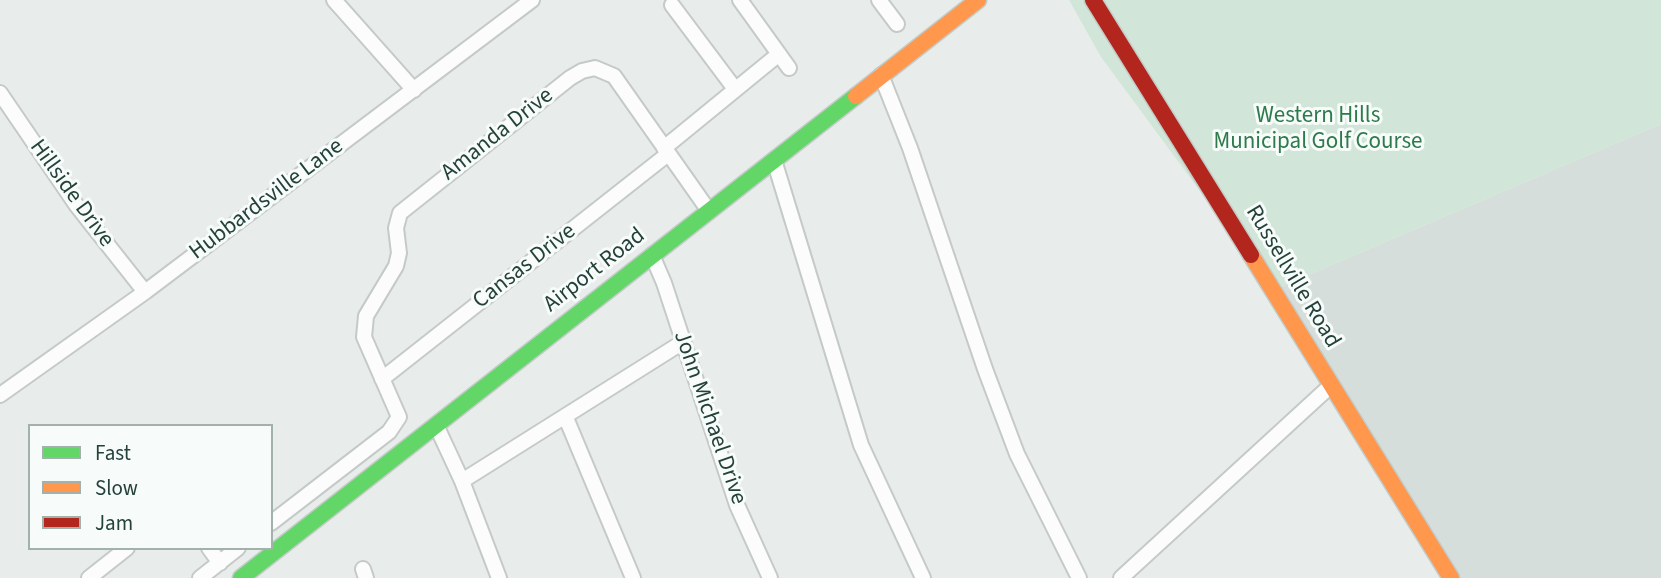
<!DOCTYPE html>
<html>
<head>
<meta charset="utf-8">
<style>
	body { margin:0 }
	#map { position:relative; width:1661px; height:578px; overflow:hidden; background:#e8edeb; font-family:"Source Sans 3",sans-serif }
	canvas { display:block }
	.legend { position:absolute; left:28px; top:424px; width:245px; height:126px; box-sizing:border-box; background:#f7fbf9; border:2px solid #a3b1ad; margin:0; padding:9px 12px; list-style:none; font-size:21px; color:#24423a }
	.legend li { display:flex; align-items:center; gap:14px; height:35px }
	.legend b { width:35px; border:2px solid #a3b1ad }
</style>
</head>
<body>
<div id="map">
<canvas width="1661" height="578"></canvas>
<ul class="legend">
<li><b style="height:9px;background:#63d668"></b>Fast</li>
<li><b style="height:9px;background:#ff974d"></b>Slow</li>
<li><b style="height:9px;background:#b3261e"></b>Jam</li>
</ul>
</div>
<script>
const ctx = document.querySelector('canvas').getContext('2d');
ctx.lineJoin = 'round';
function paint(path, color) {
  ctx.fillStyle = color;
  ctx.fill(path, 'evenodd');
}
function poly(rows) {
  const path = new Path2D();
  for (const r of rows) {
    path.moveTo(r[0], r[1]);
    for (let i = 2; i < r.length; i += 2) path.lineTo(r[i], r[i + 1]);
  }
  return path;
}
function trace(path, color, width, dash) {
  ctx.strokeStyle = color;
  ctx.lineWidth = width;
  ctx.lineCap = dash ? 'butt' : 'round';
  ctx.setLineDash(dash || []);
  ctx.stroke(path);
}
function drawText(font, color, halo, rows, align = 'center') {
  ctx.font = font + ' "Source Sans 3",sans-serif';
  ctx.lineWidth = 6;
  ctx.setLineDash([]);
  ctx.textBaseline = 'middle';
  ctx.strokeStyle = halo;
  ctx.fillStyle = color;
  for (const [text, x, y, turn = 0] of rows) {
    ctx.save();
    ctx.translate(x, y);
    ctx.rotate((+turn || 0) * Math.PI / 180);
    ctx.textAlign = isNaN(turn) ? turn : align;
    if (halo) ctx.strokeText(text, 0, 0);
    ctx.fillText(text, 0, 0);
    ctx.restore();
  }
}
paint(poly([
	[1661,124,1661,578,1456,578,1273,290]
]), '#d6dedb');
paint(poly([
	[1069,0,1661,0,1661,124,1273,290,1101,57]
]), '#d1e6d8');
const street = poly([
	[334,0,414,90],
	[740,0,789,68],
	[879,0,897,24],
	[672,5,735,89],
	[881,75,910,148,985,369,1017,454,1079,578],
	[0,93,77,206,145,292],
	[664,148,779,54],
	[774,160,861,445,923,578],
	[652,255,664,283,737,505,770,578],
	[382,379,668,154],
	[0,395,145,292,532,0],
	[566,418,633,578],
	[436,425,462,481,499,578],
	[462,481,683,342],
	[271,523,389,432,399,417,364,337,366,316,396,266,399,253,396,228,400,213,570,78,582,71,595,68,614,76,709,211],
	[209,548,220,563],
	[363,569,366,578],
	[89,578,127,548],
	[200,578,238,548],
	[1121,578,1326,390]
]);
const fast = poly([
	[241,578,856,96]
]);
const slow = poly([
	[856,96,978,0],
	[1251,255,1451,578]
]);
const jam = poly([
	[1093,0,1251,255]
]);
trace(street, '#c5cac8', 18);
trace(fast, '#c3cbc8', 19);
trace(slow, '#c3cbc8', 19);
trace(jam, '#c3cbc8', 19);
trace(street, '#fcfcfc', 14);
trace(fast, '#63d668', 16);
trace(slow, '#ff974d', 16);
trace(jam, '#b3261e', 16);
drawText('23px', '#2d7a4b', '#f7fbf9', [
	["Western Hills",1318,117],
	["Municipal Golf Course",1318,143]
]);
drawText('23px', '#24423a', '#f7fbf9', [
	["Amanda Drive",498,135,-38],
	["Hillside Drive",71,194,54],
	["Hubbardsville Lane",267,200,-37],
	["Cansas Drive",525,267,-38],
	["Airport Road",595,271,-38],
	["Russellville Road",1292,277,59],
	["John Michael Drive",709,418,71]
]);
</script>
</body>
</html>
